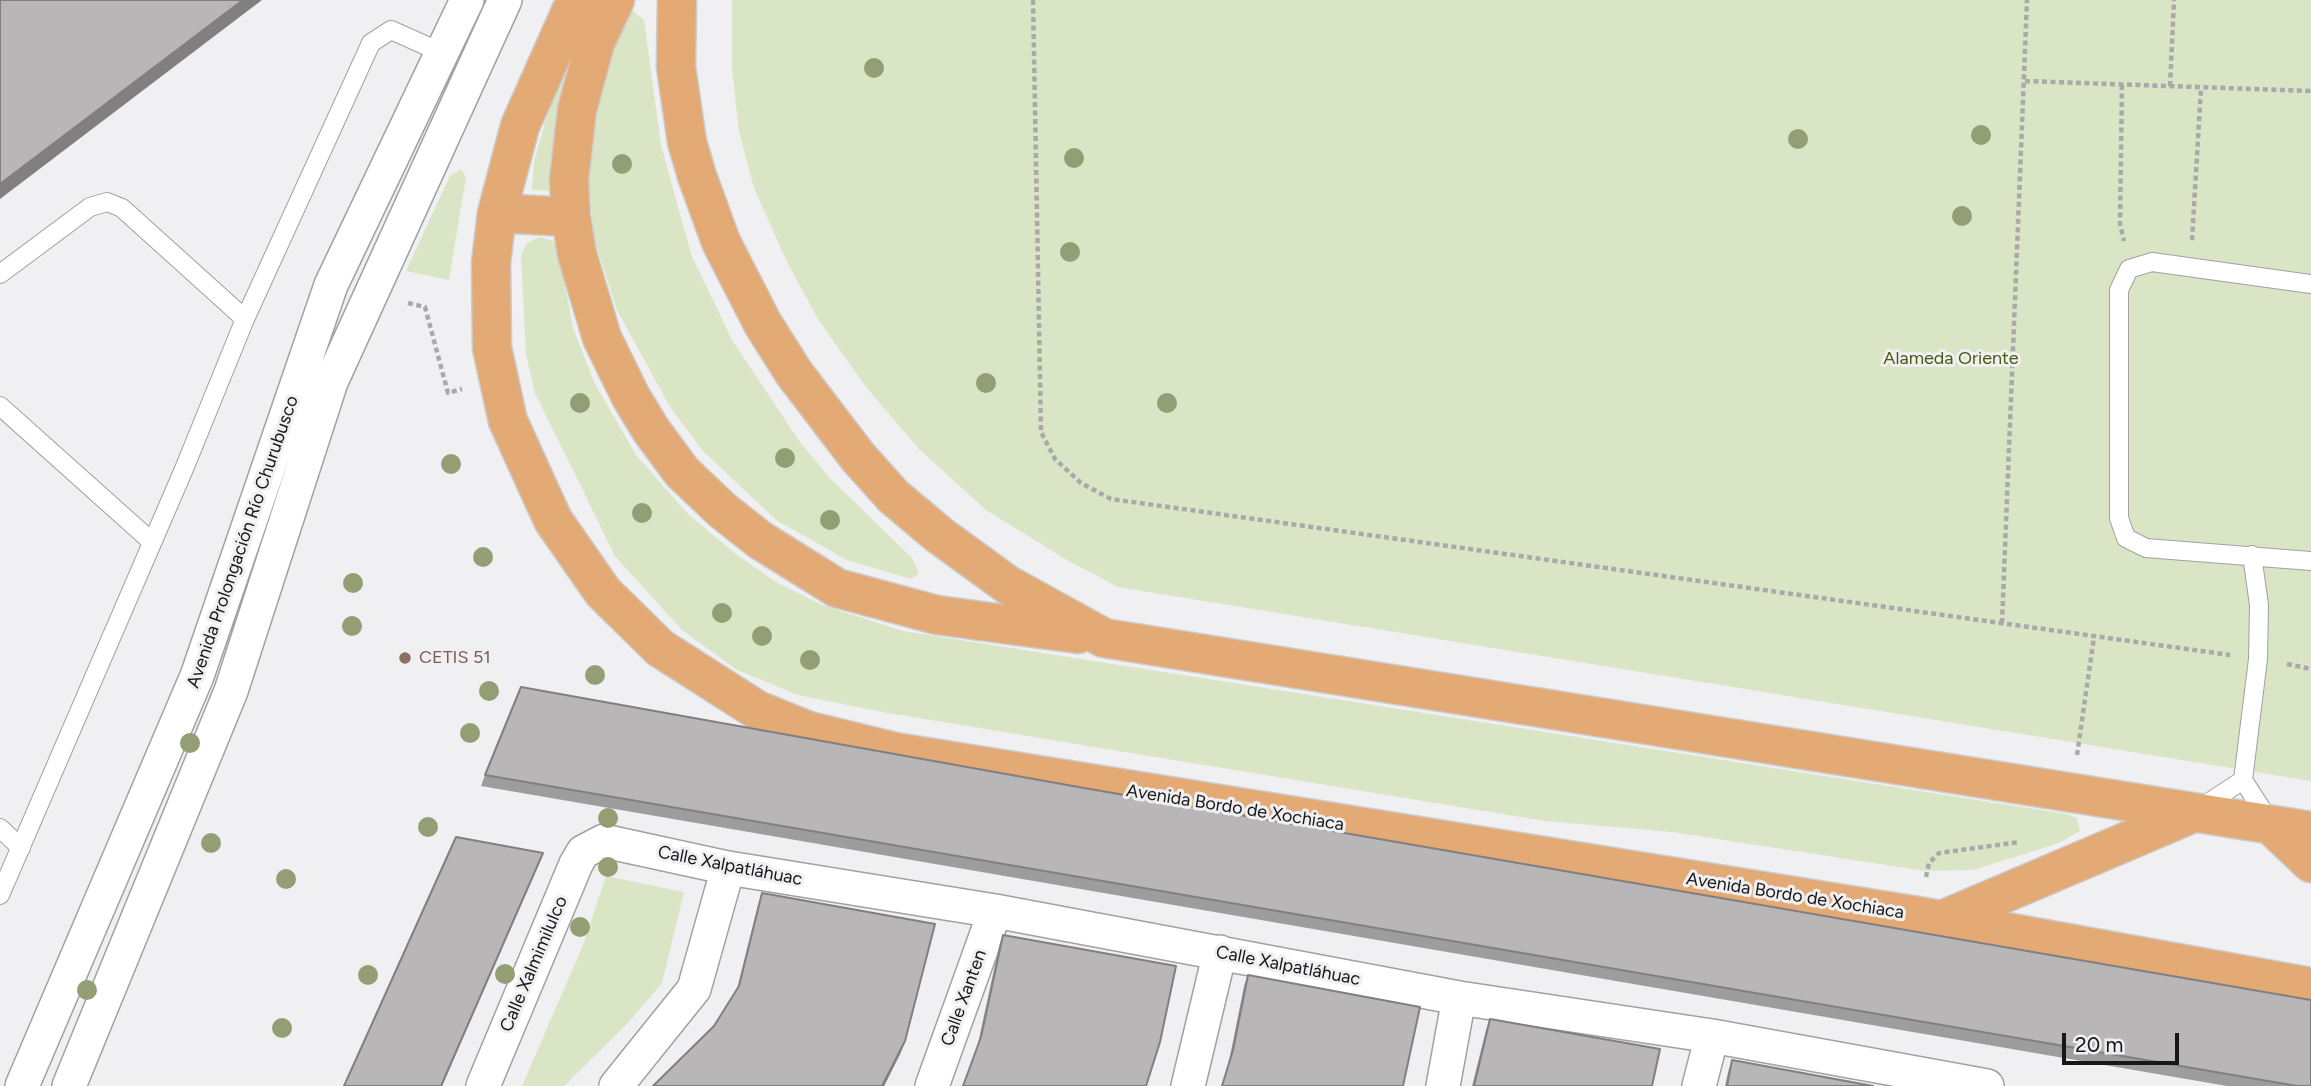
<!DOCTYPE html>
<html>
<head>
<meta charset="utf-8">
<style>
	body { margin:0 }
	#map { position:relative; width:2311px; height:1086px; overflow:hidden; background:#f0f0f2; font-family:Figtree,sans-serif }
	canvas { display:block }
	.scale { position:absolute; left:2062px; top:1033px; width:117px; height:32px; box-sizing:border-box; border:4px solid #171718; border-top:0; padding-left:9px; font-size:21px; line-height:24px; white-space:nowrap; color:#171718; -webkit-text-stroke:5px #f0f0f2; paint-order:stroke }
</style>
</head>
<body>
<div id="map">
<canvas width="2311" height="1086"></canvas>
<div class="scale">20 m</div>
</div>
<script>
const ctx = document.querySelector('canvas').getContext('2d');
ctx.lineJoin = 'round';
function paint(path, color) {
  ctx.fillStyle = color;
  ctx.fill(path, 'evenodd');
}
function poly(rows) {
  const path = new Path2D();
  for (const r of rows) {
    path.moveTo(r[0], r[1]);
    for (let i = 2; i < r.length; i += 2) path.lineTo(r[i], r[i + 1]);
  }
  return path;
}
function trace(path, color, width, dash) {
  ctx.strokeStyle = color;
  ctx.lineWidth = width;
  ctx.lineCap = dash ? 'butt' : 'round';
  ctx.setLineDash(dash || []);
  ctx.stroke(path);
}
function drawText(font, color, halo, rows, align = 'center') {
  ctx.font = font + ' Figtree,sans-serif';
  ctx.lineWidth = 6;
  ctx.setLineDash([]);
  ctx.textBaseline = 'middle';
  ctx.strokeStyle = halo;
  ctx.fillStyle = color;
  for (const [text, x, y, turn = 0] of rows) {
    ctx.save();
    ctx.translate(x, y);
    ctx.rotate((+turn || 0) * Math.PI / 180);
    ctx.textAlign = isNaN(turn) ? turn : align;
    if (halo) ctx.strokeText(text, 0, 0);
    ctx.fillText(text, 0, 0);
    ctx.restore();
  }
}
paint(poly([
	[732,0,2311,0,2311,781,1118,587,1067,560,986,510,919,449,866,387,818,319,787,262,754,188,739,131,732,69],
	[633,11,644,20,661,145,691,254,732,340,799,441,829,477,912,558,919,574,911,579,847,560,776,520,702,450,670,407,617,310,594,238,588,172,596,103,624,15],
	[581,47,555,191,532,190,534,162,552,97],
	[461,169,466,177,449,280,406,271,450,176],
	[539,237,553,241,559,252,573,328,595,384,636,455,688,514,737,555,776,582,822,605,903,631,2066,814,2077,818,2080,831,2059,843,1973,870,1925,871,1672,832,1545,821,882,712,798,695,737,670,682,630,615,556,535,393,526,355,521,256,526,244],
	[606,876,684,892,662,983,627,1024,564,1086,522,1086,583,945]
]), '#d9e5c4');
const service = poly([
	[0,274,90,207,107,202,122,208,245,319],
	[2311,284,2152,262,2129,269,2119,290,2119,518,2126,538,2146,548,2311,561],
	[0,406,152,542],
	[2252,555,2259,605,2258,659,2243,780,2270,822],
	[2199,809,2243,780],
	[0,828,21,848],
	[0,895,184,469,245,319,371,43,391,30,447,55]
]);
const minor = poly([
	[22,1086,197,676,331,285,467,0],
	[69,1086,231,691,331,382,505,0],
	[483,1086,576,864,583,852,604,841,728,868,995,911,1459,998,1712,1036,1987,1086],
	[616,1086,694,989,728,868],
	[932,1086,995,911],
	[1188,1086,1220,952],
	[1443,1086,1459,998],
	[1699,1086,1712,1036]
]);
const primary = poly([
	[576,0,520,126,497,213,491,263,492,348,508,421,553,520,603,592,660,648,757,710,809,731,895,752,1918,916,2311,987],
	[615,0,595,43,577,110,569,180,571,217,577,254,602,338,631,397,651,430,682,472,722,510,760,540,837,588,937,615,1078,634],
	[677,0,676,67,687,142,697,176,721,242,763,324,794,373,858,457,893,496,938,534,1008,585,1104,638,2311,831],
	[497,213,571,217],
	[2271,825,2311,863],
	[1942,920,2191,814]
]);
trace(service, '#a1a1a2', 20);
trace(minor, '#a1a1a2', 36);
trace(primary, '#ccc', 41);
trace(poly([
	[1033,0,1041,432,1055,459,1081,483,1111,499,2230,655],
	[2025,81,2311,91],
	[2122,85,2120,224,2124,241],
	[2170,86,2174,0],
	[2192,240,2201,88],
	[408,303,425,307,448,393,462,389],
	[2002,623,2027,0],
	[2287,664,2311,669],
	[2077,755,2094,637],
	[1926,877,1929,863,1939,853,2020,842]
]), '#a9a9ab', 4.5, [5, 3.5]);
trace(service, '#fff', 18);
trace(minor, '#fff', 33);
trace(primary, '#e4aa76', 38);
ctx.fillStyle = '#939e75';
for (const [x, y] of [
	[874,68],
	[1981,135],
	[1798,139],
	[1074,158],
	[622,164],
	[1962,216],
	[1070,252],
	[986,383],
	[580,403],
	[1167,403],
	[785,458],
	[451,464],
	[642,513],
	[830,520],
	[483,557],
	[353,583],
	[722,613],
	[352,626],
	[762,636],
	[810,660],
	[595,675],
	[489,691],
	[470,733],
	[190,743],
	[608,818],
	[428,827],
	[211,843],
	[608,867],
	[286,879],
	[580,927],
	[505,974],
	[368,975],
	[87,990],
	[282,1028]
]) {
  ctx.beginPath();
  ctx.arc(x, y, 10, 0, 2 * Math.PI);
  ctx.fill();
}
paint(poly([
	[485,775,2311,1086,2227,1086,481,786],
	[762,893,901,1052,884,1086,653,1086,714,1026,737,989,758,905],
	[1003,935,1176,966,977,1048,999,946],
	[1248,975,1403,1086,1229,1061,1244,986],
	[1490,1019,1652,1086,1472,1086,1486,1030],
	[1732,1060,1873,1086,1725,1086,1728,1072]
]), '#9e9d9d');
paint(poly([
	[243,0,262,0,0,199,0,184],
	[543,853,442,1086,441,1086],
	[905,1041,901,1052,884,1086,882,1086]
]), '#817f7f');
const building = poly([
	[0,0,243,0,0,184,0,0],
	[521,687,1084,788,2311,1000,2311,1086,2297,1086,485,775,521,687],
	[456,837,543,853,441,1086,344,1086,456,837],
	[762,893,935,924,905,1041,882,1086,653,1086,714,1026,739,986,762,893],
	[1003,935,1176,966,1160,1042,1146,1086,963,1086,981,1037,1003,935],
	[1248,975,1420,1007,1403,1086,1222,1086,1233,1050,1248,975],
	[1490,1019,1660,1049,1652,1086,1474,1086,1490,1019],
	[1732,1060,1873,1086,1727,1086,1732,1060]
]);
paint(building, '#b8b6b6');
trace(building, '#817f7f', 2);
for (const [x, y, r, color] of [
	[405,658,7,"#8d6e63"]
]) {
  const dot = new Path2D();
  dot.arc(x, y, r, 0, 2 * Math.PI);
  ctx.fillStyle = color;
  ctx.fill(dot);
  trace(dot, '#f0f0f2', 2.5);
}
drawText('18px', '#475b0f', '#f0f0f2', [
	["Alameda Oriente",1951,359]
]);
drawText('18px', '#171718', '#f0f0f2', [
	["Avenida Prolongación Río Churubusco",243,542,-71],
	["Avenida Bordo de Xochiaca",1235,808,9],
	["Calle Xalpatláhuac",730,866,11],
	["Avenida Bordo de Xochiaca",1795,896,9],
	["Calle Xalmimilulco",534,964,-67],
	["Calle Xalpatláhuac",1288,966,11],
	["Calle Xanten",964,998,-70]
]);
drawText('18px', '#785e54', '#f0f0f2', [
	["CETIS 51",419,658]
], 'left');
</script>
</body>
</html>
